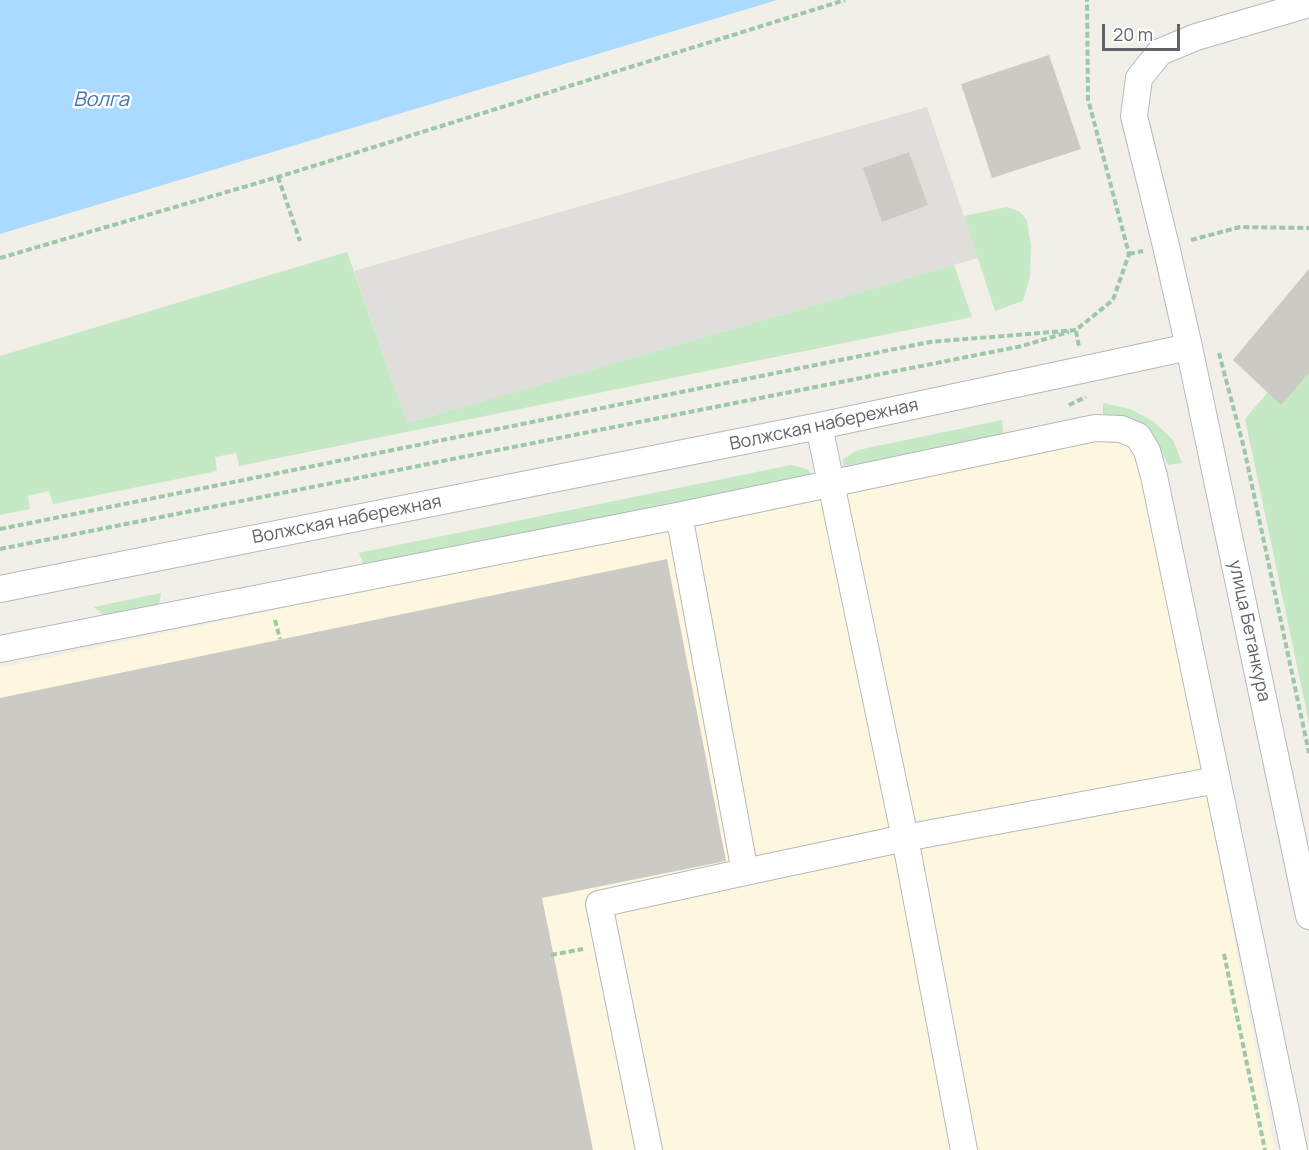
<!DOCTYPE html>
<html>
<head>
<meta charset="utf-8">
<style>
	body { margin:0 }
	#map { position:relative; width:1309px; height:1150px; overflow:hidden; background:#f1efe8; font-family:Manrope,sans-serif }
	canvas { display:block }
	.scale { position:absolute; left:1102px; top:24px; width:78px; height:27px; box-sizing:border-box; border:3px solid #5f6368; border-top:0; padding-left:8px; font-size:18px; line-height:21px; white-space:nowrap; color:#5f6368; -webkit-text-stroke:4px #fff; paint-order:stroke }
</style>
</head>
<body>
<div id="map">
<canvas width="1309" height="1150"></canvas>
<div class="scale">20 m</div>
</div>
<script>
const ctx = document.querySelector('canvas').getContext('2d');
ctx.lineJoin = 'round';
function paint(path, color) {
  ctx.fillStyle = color;
  ctx.fill(path, 'evenodd');
}
function poly(rows) {
  const path = new Path2D();
  for (const r of rows) {
    path.moveTo(r[0], r[1]);
    for (let i = 2; i < r.length; i += 2) path.lineTo(r[i], r[i + 1]);
  }
  return path;
}
function trace(path, color, width, dash) {
  ctx.strokeStyle = color;
  ctx.lineWidth = width;
  ctx.lineCap = dash ? 'butt' : 'round';
  ctx.setLineDash(dash || []);
  ctx.stroke(path);
}
function drawText(font, color, halo, rows, align = 'center') {
  ctx.font = font + ' Manrope,sans-serif';
  ctx.lineWidth = 5;
  ctx.setLineDash([]);
  ctx.textBaseline = 'middle';
  ctx.strokeStyle = halo;
  ctx.fillStyle = color;
  for (const [text, x, y, turn = 0] of rows) {
    ctx.save();
    ctx.translate(x, y);
    ctx.rotate((+turn || 0) * Math.PI / 180);
    ctx.textAlign = isNaN(turn) ? turn : align;
    if (halo) ctx.strokeText(text, 0, 0);
    ctx.fillText(text, 0, 0);
    ctx.restore();
  }
}
paint(poly([
	[1114,438,1134,445,1144,471,1275,1150,0,1150,0,668,743,511]
]), '#fef7e0');
paint(poly([
	[927,107,978,258,407,423,354,271]
]), '#e0deda');
paint(poly([
	[1007,207,1020,212,1027,221,1031,246,1030,277,1023,301,995,311,964,216],
	[347,252,407,423,954,265,972,317,239,466,236,453,215,457,217,471,53,504,49,491,28,496,30,509,0,515,0,356],
	[1309,269,1309,723,1245,419,1268,392,1233,360],
	[1103,403,1130,409,1153,421,1173,440,1182,463,1168,465,1159,447,1103,419],
	[1002,420,1004,440,843,473,843,459,858,450],
	[791,465,807,469,814,478,662,514,652,508,364,565,359,553],
	[161,593,158,611,109,621,94,607]
]), '#c5e8c5');
paint(poly([
	[0,0,777,0,0,234]
]), '#aadaff');
paint(poly([
	[1049,55,1081,149,992,178,961,84],
	[909,152,928,205,882,222,863,168],
	[1309,269,1309,373,1281,405,1233,360],
	[667,559,726,861,542,898,593,1150,0,1150,0,698]
]), '#cccac5');
const minor = poly([
	[1309,4,1196,37,1160,52,1139,78,1134,116,1166,246,1189,347,1309,916],
	[819,426,905,838,964,1150],
	[0,589,819,426,1189,347],
	[0,649,677,516,1095,428,1121,429,1138,436,1147,451,1154,476,1294,1150],
	[745,872,905,838,1217,780],
	[649,1150,599,904,745,872,682,531,677,516]
]);
trace(minor, '#b5b8bc', 28);
trace(poly([
	[278,177,300,241],
	[1191,240,1240,227,1309,228],
	[1129,254,1143,251],
	[0,258,278,177,845,0],
	[1076,331,1079,347],
	[1219,353,1244,448,1309,753],
	[1069,405,1086,397],
	[0,529,930,342,1076,330,1113,300,1129,254,1088,99,1087,0],
	[0,549,1022,346,1069,332],
	[275,620,280,639],
	[1224,954,1265,1150],
	[551,955,583,949]
]), '#9cc7a9', 4, [6, 3]);
trace(minor, '#fff', 26);
drawText('18px', '#5f6368', '#fff', [
	["Волжская набережная",824,425,-12],
	["Волжская набережная",347,520,-11],
	["улица Бетанкура",1249,631,78]
]);
drawText('italic 20px', '#4174aa', '#fff', [
	["Волга",101,100]
]);
</script>
</body>
</html>
